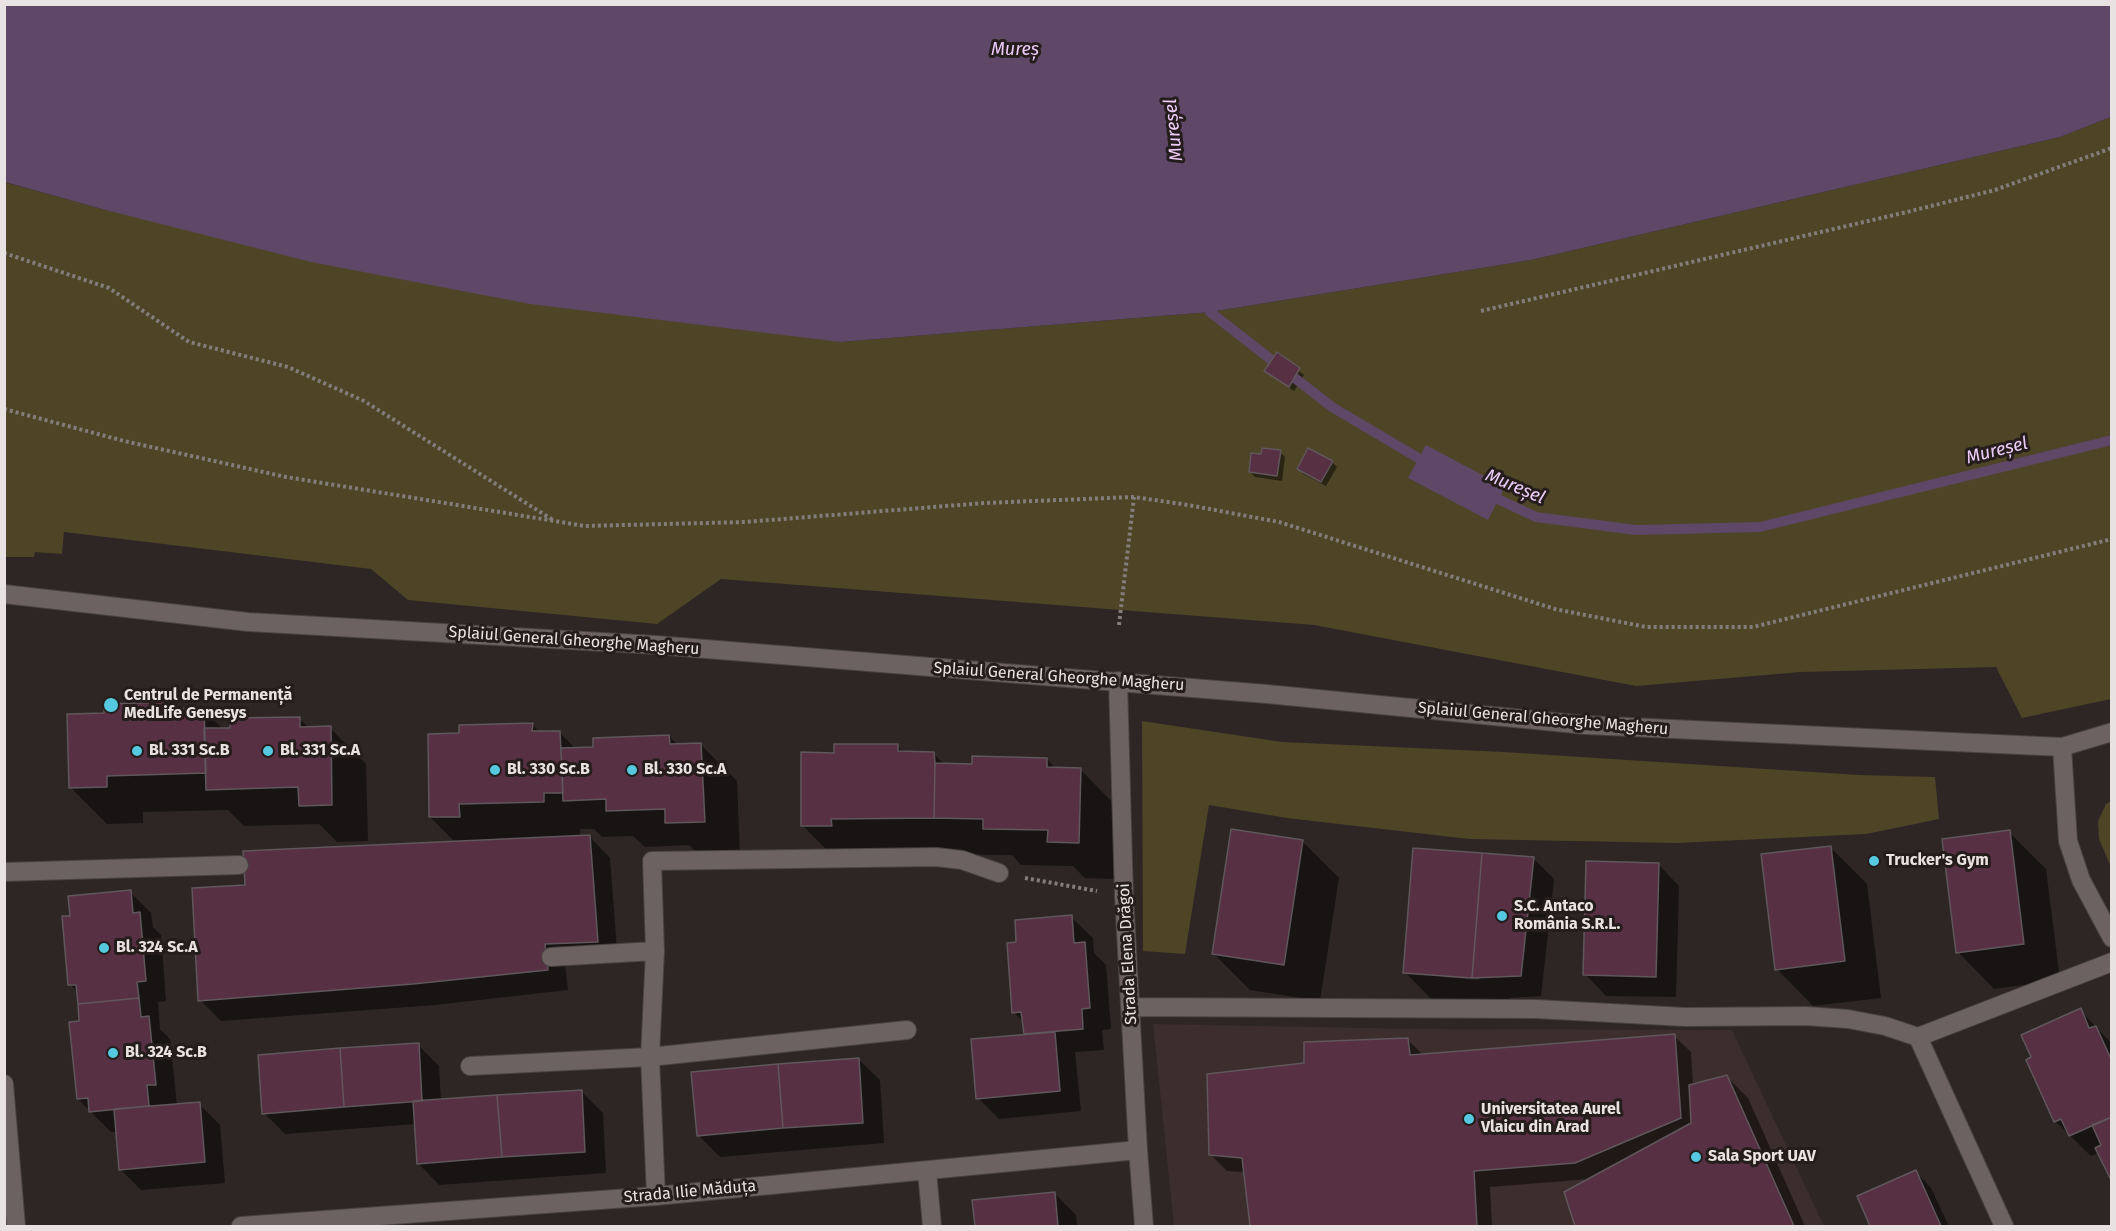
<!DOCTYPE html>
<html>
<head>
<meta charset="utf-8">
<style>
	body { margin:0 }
	#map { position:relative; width:2116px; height:1231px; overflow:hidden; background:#2d2625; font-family:"Fira Sans",sans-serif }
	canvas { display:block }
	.frame { position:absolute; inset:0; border:6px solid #e8e3e2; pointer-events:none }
</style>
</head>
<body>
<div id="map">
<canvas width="2116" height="1231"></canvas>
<div class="frame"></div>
</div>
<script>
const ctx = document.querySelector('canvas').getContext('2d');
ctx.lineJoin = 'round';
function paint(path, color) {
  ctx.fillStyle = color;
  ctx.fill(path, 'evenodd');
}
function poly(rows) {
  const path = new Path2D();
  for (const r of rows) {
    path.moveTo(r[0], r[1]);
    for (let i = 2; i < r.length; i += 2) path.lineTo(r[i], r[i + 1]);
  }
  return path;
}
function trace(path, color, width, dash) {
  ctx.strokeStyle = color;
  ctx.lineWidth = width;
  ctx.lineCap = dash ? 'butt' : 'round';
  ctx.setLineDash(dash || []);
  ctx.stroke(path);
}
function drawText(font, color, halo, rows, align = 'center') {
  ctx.font = font + ' "Fira Sans",sans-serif';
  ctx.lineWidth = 6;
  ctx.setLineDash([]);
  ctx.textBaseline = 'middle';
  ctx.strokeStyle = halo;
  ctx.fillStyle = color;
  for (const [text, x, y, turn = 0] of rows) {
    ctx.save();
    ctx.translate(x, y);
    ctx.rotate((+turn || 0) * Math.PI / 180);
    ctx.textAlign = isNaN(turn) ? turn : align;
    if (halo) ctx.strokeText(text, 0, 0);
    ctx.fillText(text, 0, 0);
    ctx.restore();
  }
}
paint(poly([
	[1153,1024,1420,1029,1732,1030,1824,1226,1174,1226]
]), '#3c2e2c');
paint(poly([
	[2111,117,2111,699,2022,718,1996,667,1801,672,1636,686,1314,625,721,579,657,624,408,600,371,569,64,532,62,554,35,552,34,557,5,557,4,182,102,209,840,342,1210,312,1531,260,2060,137],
	[1142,721,1282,742,1504,752,1859,775,1935,777,1939,819,1866,834,1677,843,1469,839,1287,818,1209,805,1185,954,1143,951],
	[2111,801,2111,867,2099,839,2098,821,2106,804]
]), '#4d4526');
paint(poly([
	[4,5,2111,5,2111,117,2060,137,1531,260,1210,312,840,342,530,304,311,262,102,209,5,182],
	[1426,445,1505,487,1488,520,1408,478]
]), '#5e4767');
paint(poly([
	[1278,354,1304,375,1294,391,1266,371],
	[1280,452,1285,457,1282,481,1255,477,1250,472,1262,456],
	[1332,462,1337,467,1326,486,1303,474,1298,468],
	[168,703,176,711,203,710,223,729,299,718,309,728,330,728,366,764,368,841,337,842,319,824,244,826,228,810,143,812,143,823,107,824,71,788,105,714],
	[532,724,540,733,559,732,576,749,595,748,669,736,678,745,701,745,737,781,740,858,703,859,689,845,645,847,633,836,602,837,594,829,580,829,580,837,589,836,610,858,618,963,565,965,568,990,435,1005,221,1021,200,1000,246,887,456,843,430,817,461,735],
	[897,746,904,753,933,753,945,765,973,765,1047,759,1056,769,1080,769,1116,806,1115,879,1085,878,1073,866,1021,865,1012,855,867,854,839,862,802,825,835,754],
	[2009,832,2046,869,2060,980,1994,989,1958,952],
	[1302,841,1339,878,1320,1001,1250,990,1213,953],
	[1830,847,1867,884,1881,998,1813,1006,1777,969],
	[1533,858,1554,879,1541,996,1509,998,1508,1014,1441,1009,1405,972],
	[1442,974,1480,977,1479,980,1442,977],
	[1658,864,1679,886,1676,997,1606,996,1585,974],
	[130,892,151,913,153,927,161,935,166,1001,158,1002,160,1029,170,1039,177,1105,199,1104,220,1125,225,1183,141,1190,120,1169,117,1132,111,1132,78,1099,80,1022,78,993,70,984,71,917],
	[1071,917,1093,938,1094,953,1106,965,1111,1029,1102,1030,1104,1050,1075,1052,1081,1111,999,1119,978,1098,1025,1036,1024,1023,1014,1012,1018,944],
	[2080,1010,2112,1044,2112,1178,2099,1153,2091,1156,2055,1121],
	[1674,1036,1691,1052,1693,1086,1727,1077,1748,1098,1805,1226,1576,1226,1565,1193,1590,1179,1490,1187,1492,1226,1251,1226,1245,1172,1227,1171,1210,1154,1306,1065,1407,1039,1424,1056],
	[418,1045,439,1066,441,1101,581,1091,603,1113,606,1173,439,1185,418,1163,416,1124,285,1134,264,1113],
	[858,1059,880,1080,884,1143,720,1157,699,1136],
	[1915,1171,1931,1188,1949,1226,1872,1226,1859,1196],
	[1055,1194,1076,1215,1077,1226,976,1226,974,1201]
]), '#0007');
trace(poly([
	[1209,299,1210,312,1332,407,1430,465],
	[1487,494,1536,517,1636,530,1760,527,2112,440]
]), '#5e4767', 10);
const building = poly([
	[1277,352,1300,368,1289,387,1264,371,1277,352],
	[1262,448,1281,450,1277,476,1249,472,1251,453,1261,454,1262,448],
	[1308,448,1333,461,1321,482,1297,469,1308,448],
	[169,702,169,709,204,708,206,773,107,776,107,787,69,788,67,714,104,713,104,704,169,702],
	[300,717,300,727,331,726,332,805,299,806,298,787,206,790,204,728,230,728,230,718,300,717],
	[533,723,532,731,560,731,563,793,544,793,544,802,459,804,460,817,429,817,428,734,459,733,459,725,533,723],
	[669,735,670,744,701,743,705,822,665,823,665,809,606,811,606,799,563,801,561,748,593,747,593,738,669,735],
	[834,744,898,744,898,751,934,752,935,763,934,818,831,819,832,826,801,826,801,752,834,753,834,744],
	[972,756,1047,758,1047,767,1081,768,1079,843,1047,842,1048,830,983,829,983,819,934,818,935,763,972,764,972,756],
	[1231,829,1303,840,1284,965,1212,954,1231,829],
	[2010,830,2024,944,1956,953,1942,839,2010,830],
	[590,835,598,942,545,944,548,970,413,984,198,1001,192,888,245,885,243,851,590,835],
	[1831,846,1845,961,1775,970,1761,854,1831,846],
	[1413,848,1482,853,1472,978,1403,973,1413,848],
	[1482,853,1534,857,1521,976,1472,978,1482,853],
	[1586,861,1659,863,1656,977,1583,975,1586,861],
	[131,890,133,913,140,912,146,981,137,982,139,998,78,1004,76,985,68,985,62,916,70,916,68,896,131,890],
	[1072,915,1074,943,1085,942,1090,1008,1082,1009,1083,1029,1024,1034,1021,1012,1012,1013,1007,943,1016,942,1015,920,1072,915],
	[139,998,141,1017,149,1016,156,1085,147,1085,149,1106,89,1112,88,1098,77,1099,69,1022,79,1021,78,1004,139,998],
	[2081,1008,2089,1028,2096,1026,2112,1061,2112,1117,2069,1136,2061,1119,2054,1122,2026,1060,2031,1057,2021,1035,2081,1008],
	[1055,1032,1060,1091,976,1099,971,1039,1055,1032],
	[1675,1034,1681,1118,1575,1163,1474,1171,1477,1226,1250,1226,1242,1158,1209,1155,1207,1074,1304,1063,1304,1042,1408,1038,1410,1055,1675,1034],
	[419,1043,422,1101,344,1107,340,1048,419,1043],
	[340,1048,344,1107,262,1114,258,1055,340,1048],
	[859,1058,863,1123,783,1128,778,1064,859,1058],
	[778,1064,783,1128,697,1136,691,1072,778,1064],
	[1727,1075,1794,1226,1575,1226,1564,1192,1691,1123,1689,1085,1727,1075],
	[582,1090,585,1152,502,1157,497,1095,582,1090],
	[497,1095,502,1157,417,1164,413,1101,497,1095],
	[200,1102,205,1162,119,1170,114,1109,200,1102],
	[2112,1117,2112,1182,2095,1148,2101,1145,2092,1125,2112,1117],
	[1916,1170,1941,1226,1870,1226,1857,1196,1916,1170],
	[1055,1192,1058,1226,975,1226,972,1200,1055,1192]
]);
paint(building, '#573143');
trace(building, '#5f575b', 1.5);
const minor = poly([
	[4,594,248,622,656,645,1267,694,1586,725,2062,747,2112,732],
	[1118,681,1124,896,1138,1150,1144,1226],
	[2062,747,2068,841,2081,880,2112,938],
	[4,872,239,865],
	[551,957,655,951],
	[1130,1007,1536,1009,1685,1017,1806,1016,1848,1019,1885,1026,1918,1037,2112,962],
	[1918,1037,2004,1226],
	[470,1066,650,1057,907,1030],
	[4,1084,16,1226],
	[927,1171,932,1226],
	[656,1196,650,1057,655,951,652,861,936,857,962,860,999,873],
	[241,1226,656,1196,1138,1150]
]);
trace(minor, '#484241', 20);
trace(poly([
	[4,253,109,288,189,342,288,367,364,401,553,520],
	[1481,311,1907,212,1995,190,2112,148],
	[4,409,124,441,286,477,585,526,745,522,984,503,1134,497,1188,505,1279,522,1555,609,1646,627,1753,627,2112,539],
	[1119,625,1134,497],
	[1025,878,1097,891]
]), '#837d7c', 4, [3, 3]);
trace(minor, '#6b6261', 18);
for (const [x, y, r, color] of [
	[111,705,8,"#56c9e0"],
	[137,751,6,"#56c9e0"],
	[268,751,6,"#56c9e0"],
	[495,770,6,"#56c9e0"],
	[632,770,6,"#56c9e0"],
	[1874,861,6,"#56c9e0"],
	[1502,916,6,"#56c9e0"],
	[104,948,6,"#56c9e0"],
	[113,1053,6,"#56c9e0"],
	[1469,1119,6,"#56c9e0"],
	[1696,1157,6,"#56c9e0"]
]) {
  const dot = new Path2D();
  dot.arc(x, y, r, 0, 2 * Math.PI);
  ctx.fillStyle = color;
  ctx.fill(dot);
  trace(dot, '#241d1c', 2);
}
drawText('16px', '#e8e3e2', '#241d1c', [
	["Splaiul General Gheorghe Magheru",574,641,4],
	["Splaiul General Gheorghe Magheru",1059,677,4],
	["Splaiul General Gheorghe Magheru",1543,719,5],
	["Strada Elena Drăgoi",1128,954,-93],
	["Strada Ilie Măduța",690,1192,-5]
]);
drawText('bold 16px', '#e8e3e2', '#241d1c', [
	["Centrul de Permanență",124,696],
	["MedLife Genesys",124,714],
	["Bl. 331 Sc.B",149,751],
	["Bl. 331 Sc.A",280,751],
	["Bl. 330 Sc.B",507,770],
	["Bl. 330 Sc.A",644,770],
	["Trucker's Gym",1886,861],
	["S.C. Antaco",1514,907],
	["România S.R.L.",1514,925],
	["Bl. 324 Sc.A",116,948],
	["Bl. 324 Sc.B",125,1053],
	["Universitatea Aurel",1481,1110],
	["Vlaicu din Arad",1481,1128],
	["Sala Sport UAV",1708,1157]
], 'left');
drawText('italic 18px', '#edccfa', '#241d1c', [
	["Mureș",1015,50],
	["Mureșel",1174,130,-96],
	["Mureșel",1997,451,-14],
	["Mureșel",1515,487,23]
]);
</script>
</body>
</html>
